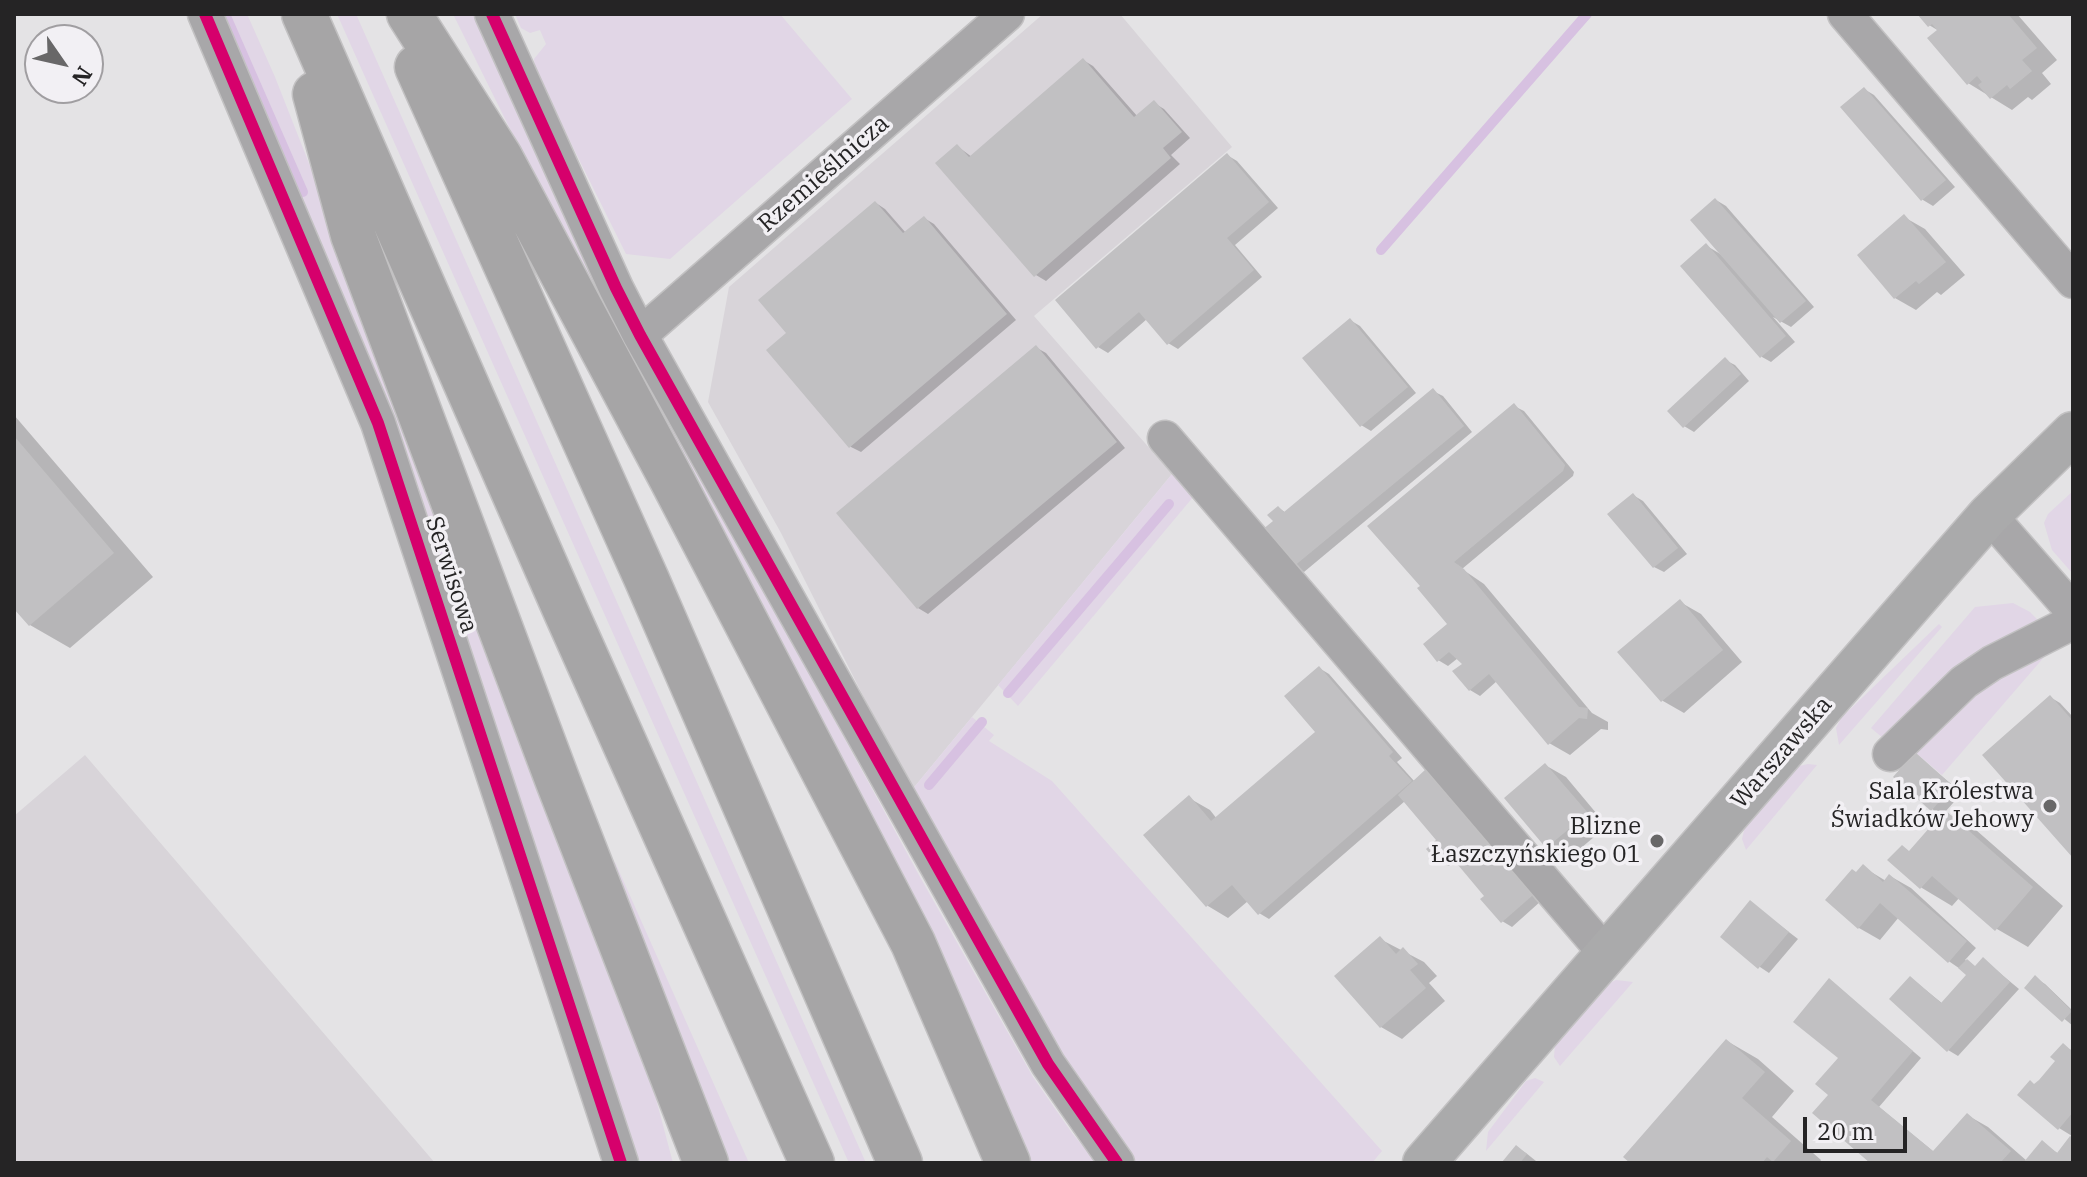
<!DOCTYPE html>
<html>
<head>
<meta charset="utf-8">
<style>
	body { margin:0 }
	#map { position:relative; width:2087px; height:1177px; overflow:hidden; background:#e4e3e5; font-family:"IBM Plex Serif",serif }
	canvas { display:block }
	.frame { position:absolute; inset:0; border:16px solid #252425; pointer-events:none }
	.north { position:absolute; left:24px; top:24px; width:80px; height:80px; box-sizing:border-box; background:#f2f0f4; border:2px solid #a09ea1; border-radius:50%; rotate:124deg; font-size:22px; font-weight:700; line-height:32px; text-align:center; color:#252425 }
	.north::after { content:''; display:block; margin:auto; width:28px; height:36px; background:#686768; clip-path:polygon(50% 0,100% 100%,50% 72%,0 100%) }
	.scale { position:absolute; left:1803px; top:1117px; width:104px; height:36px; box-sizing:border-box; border:4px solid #252425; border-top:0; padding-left:10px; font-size:24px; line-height:28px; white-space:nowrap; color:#252425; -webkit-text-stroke:6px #f2f0f4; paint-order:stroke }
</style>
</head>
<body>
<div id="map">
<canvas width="2087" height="1177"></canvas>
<div class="frame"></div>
<div class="north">N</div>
<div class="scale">20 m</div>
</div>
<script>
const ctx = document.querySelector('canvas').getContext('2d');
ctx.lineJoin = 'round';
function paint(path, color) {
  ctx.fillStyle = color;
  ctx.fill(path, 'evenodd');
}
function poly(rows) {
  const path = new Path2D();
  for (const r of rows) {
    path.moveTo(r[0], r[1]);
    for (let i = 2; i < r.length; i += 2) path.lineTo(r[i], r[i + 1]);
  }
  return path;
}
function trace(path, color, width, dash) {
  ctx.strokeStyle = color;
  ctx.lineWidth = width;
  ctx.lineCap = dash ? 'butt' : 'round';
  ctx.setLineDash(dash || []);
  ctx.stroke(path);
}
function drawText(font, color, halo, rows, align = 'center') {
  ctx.font = font + ' "IBM Plex Serif",serif';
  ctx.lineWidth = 7;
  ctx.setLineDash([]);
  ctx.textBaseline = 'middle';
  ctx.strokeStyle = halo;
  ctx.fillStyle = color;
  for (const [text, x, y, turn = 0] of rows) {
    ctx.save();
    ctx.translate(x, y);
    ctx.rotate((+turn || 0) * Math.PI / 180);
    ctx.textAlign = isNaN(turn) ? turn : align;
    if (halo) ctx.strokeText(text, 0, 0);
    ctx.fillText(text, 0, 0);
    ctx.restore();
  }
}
paint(poly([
	[1043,14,1120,14,1232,147,1034,316,1172,474,911,791,781,533,708,402,729,287],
	[85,755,435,1163,14,1163,14,816]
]), '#d8d4d9');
paint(poly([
	[219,14,247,14,275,77,345,255,643,1050,673,1163,638,1163],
	[337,14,356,14,866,1163,849,1163],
	[453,14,475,14,682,440,920,877,1033,1077,1072,1133,1097,1163,1023,1163],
	[515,14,780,14,852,99,670,259,626,254,535,71,534,59,546,44,540,30,530,33,521,28],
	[1172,474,1194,496,1018,706,998,685],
	[2073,491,2073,574,2052,550,2044,523,2048,514],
	[2013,603,2030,612,2058,641,1942,775,1915,752,1908,759,1871,728,1975,607],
	[1939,624,1942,627,1839,745,1836,728,1841,718],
	[972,717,994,735,989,741,1052,781,1382,1151,1372,1163,1136,1163,1106,1127,1057,1053,911,791],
	[1808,764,1817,765,1746,850,1742,839,1746,822,1795,767],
	[615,862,749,1163,728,1163,688,1074,610,866],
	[1616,980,1633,982,1560,1066,1554,1057,1555,1044,1606,985],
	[1535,1078,1544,1082,1486,1151,1488,1132,1526,1081]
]), '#e1d6e6');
paint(poly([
	[1920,14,2017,14,2057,60,2042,73,2051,84,2032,100,2028,97,2012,110,1968,83,1939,31,1929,25],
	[1083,60,1093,66,1138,117,1154,103,1164,109,1190,138,1171,155,1180,164,1046,281,1036,275,957,146,972,157],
	[1864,89,1874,95,1955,187,1933,206,1923,200,1843,107],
	[1227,155,1237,161,1278,208,1235,245,1262,277,1178,349,1168,343,1147,319,1108,353,1098,347],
	[1716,200,1726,206,1814,307,1791,327,1773,317,1795,342,1771,362,1762,357,1707,246,1722,255],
	[876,203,885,209,906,233,924,218,934,224,1016,320,861,452,851,447,768,350,789,333],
	[1904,217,1925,229,1965,275,1941,295,1937,292,1916,310,1895,298],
	[1350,320,1360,326,1416,393,1371,431,1361,425],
	[1037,348,1046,353,1125,448,928,614,918,608],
	[1725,360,1735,365,1749,381,1694,432,1684,426],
	[1433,391,1443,396,1472,432,1304,572,1294,566,1276,522,1279,508,1286,513],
	[1514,406,1524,411,1574,472,1573,476,1462,569,1484,584,1592,713,1608,722,1608,730,1601,729,1570,755,1549,743,1497,681,1480,696,1470,690,1465,664,1458,658,1448,666,1438,660,1450,625,1422,591],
	[14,415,153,577,70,648,30,625,14,606],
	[1633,495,1643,501,1687,554,1664,572,1654,567],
	[1680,602,1701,614,1742,662,1684,713,1663,701,1620,652],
	[1319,668,1329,674,1402,758,1397,762,1415,782,1426,772,1541,901,1512,927,1502,921,1487,896,1456,860,1449,866,1439,861,1429,849,1439,840,1405,801,1269,919,1259,913,1248,901,1228,918,1208,906,1146,835,1189,798,1210,810,1217,819,1318,732],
	[2050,697,2060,703,2073,717,2073,855],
	[1915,754,1962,793,1945,812,1976,830,2063,906,2028,947,1997,929,1960,897,1952,906,1922,888,1890,860,1911,852,1943,816,1932,809],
	[1545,765,1566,777,1607,826,1568,859,1548,847,1507,798],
	[1863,867,1886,881,1890,876,1911,888,1976,948,1965,960,1976,967,1983,959,2019,989,1958,1056,1948,1050,1911,978,1943,1004,1969,975,1950,962,1899,917,1880,940,1859,928,1828,900],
	[1751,903,1798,939,1769,973,1760,967],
	[1380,939,1424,962,1437,976,1429,983,1445,1001,1402,1039,1381,1027],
	[2035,978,2045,984,2073,1011,2073,1026,2026,987],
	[1830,981,1921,1058,1879,1107,1934,1152,1967,1115,1988,1127,2027,1161,2042,1143,2059,1154,2072,1136,2059,1128,2036,1086,2057,1061,2063,1046,2073,1051,2073,1163,1873,1163,1830,1095,1840,1058],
	[1727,1041,1758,1059,1794,1091,1772,1117,1821,1160,1819,1163,1633,1163],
	[1516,1147,1526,1153,1536,1161,1534,1163,1506,1163]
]), '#0003');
trace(poly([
	[225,14,303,192],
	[1381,250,1587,14],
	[1008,693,1169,504],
	[929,785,982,722]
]), '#d7c1e1', 10);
paint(poly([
	[1917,14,2008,14,2037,48,2022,60,2032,71,2010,89,2007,85,1990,99,1978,85,1982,82,1977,76,1967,85,1927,38,1937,30,1932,24,1928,27],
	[1083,58,1134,117,1154,100,1182,132,1163,148,1171,158,1034,277,935,163,957,144,969,157],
	[1864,87,1946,180,1921,201,1840,107],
	[1227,153,1269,202,1227,238,1254,270,1167,345,1139,312,1096,349,1055,300],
	[1715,198,1806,301,1780,323,1690,220],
	[875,201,903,233,924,216,1007,314,849,448,766,350,786,333,758,300],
	[1904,214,1946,262,1919,284,1916,281,1894,299,1857,255],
	[1706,243,1786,336,1760,358,1680,266],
	[1350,318,1408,387,1360,427,1302,358],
	[1036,345,1117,442,917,609,836,513],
	[1725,357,1741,374,1683,428,1667,411],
	[1433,388,1464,426,1293,567,1262,530,1273,521,1267,515,1278,506,1284,512],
	[1514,403,1565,465,1563,471,1454,562,1464,569,1579,707,1588,708,1587,719,1579,718,1548,745,1489,674,1469,691,1452,671,1462,664,1449,652,1437,662,1423,644,1447,624,1417,588,1420,586,1367,526],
	[14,436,114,553,29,626,14,609],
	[1633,493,1678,548,1653,568,1607,514],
	[1680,599,1723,650,1661,702,1617,652],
	[1319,666,1393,752,1389,756,1412,781,1258,915,1232,885,1206,907,1143,835,1189,795,1211,821,1315,732,1284,696],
	[2050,695,2073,721,2073,858,1982,755],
	[1915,752,1953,786,1931,811,1893,777],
	[1545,763,1588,813,1546,848,1504,798],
	[1426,769,1533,895,1501,923,1480,899,1484,896,1448,853,1437,862,1426,849,1436,840,1398,795],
	[1945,810,2033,887,1995,931,1932,876,1920,889,1887,860,1902,845,1909,851],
	[1863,864,1883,882,1889,874,1967,941,1948,963,1880,903,1858,929,1825,900,1852,869,1856,872],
	[1750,900,1789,932,1758,969,1720,937],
	[1380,936,1396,954,1403,947,1418,964,1410,970,1426,988,1380,1028,1334,976],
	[1983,957,2010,982,1947,1052,1889,999,1910,976,1941,1003,1966,975,1958,968,1967,959,1975,966],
	[2035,975,2072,1011,2062,1022,2024,988],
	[1829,978,1913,1051,1871,1100,1933,1151,1967,1113,2011,1151,2000,1163,1870,1163,1812,1113,1828,1095,1815,1084,1838,1058,1793,1022],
	[1726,1039,1765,1072,1742,1098,1791,1141,1773,1162,1767,1157,1762,1163,1630,1163,1623,1157],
	[2063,1043,2073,1052,2073,1112,2058,1130,2017,1095,2030,1080,2034,1084,2039,1080,2055,1061,2050,1057],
	[2070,1136,2073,1138,2073,1163,2023,1163,2042,1140,2057,1153],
	[1516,1145,1527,1154,1520,1163,1503,1163,1502,1162]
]), '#c1c0c2');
const minor = poly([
	[205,14,378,423,621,1163],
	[492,14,616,288,640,335,1048,1064,1117,1163],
	[1845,14,2073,281],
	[640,335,1007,14],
	[1165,438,1607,955],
	[1989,515,2073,611],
	[1890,754,1964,682,1992,663,2073,622]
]);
const major = poly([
	[1424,1163,1989,515,2073,433]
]);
const highway = poly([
	[304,14,566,612,812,1163],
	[409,14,500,157,672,480,913,943,1008,1163],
	[417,67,647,580,900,1163],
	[315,94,353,235,557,779,706,1163]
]);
trace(minor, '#c2c1c2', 37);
trace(major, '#c2c1c2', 45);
trace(highway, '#c2c1c2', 47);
trace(minor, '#a8a7a9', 34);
trace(major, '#aaaaab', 42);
trace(highway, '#a6a5a6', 44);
trace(poly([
	[205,14,378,423,621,1163],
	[492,14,616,288,640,335,1048,1064,1117,1163]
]), '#d6006c', 12);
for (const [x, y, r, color] of [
	[2050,806,8,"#686768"],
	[1657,841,8,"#686768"]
]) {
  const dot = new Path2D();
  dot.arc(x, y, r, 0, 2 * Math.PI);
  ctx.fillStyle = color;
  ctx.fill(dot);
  trace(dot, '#f2f0f4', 3);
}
drawText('24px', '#252425', '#f2f0f4', [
	["Rzemieślnicza",824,174,-41],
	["Serwisowa",451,575,72],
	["Warszawska",1782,753,-49]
]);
drawText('24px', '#252425', '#f2f0f4', [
	["Sala Królestwa",2034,792],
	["Świadków Jehowy",2034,820],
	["Blizne",1641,827],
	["Łaszczyńskiego 01",1641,855]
], 'right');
</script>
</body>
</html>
